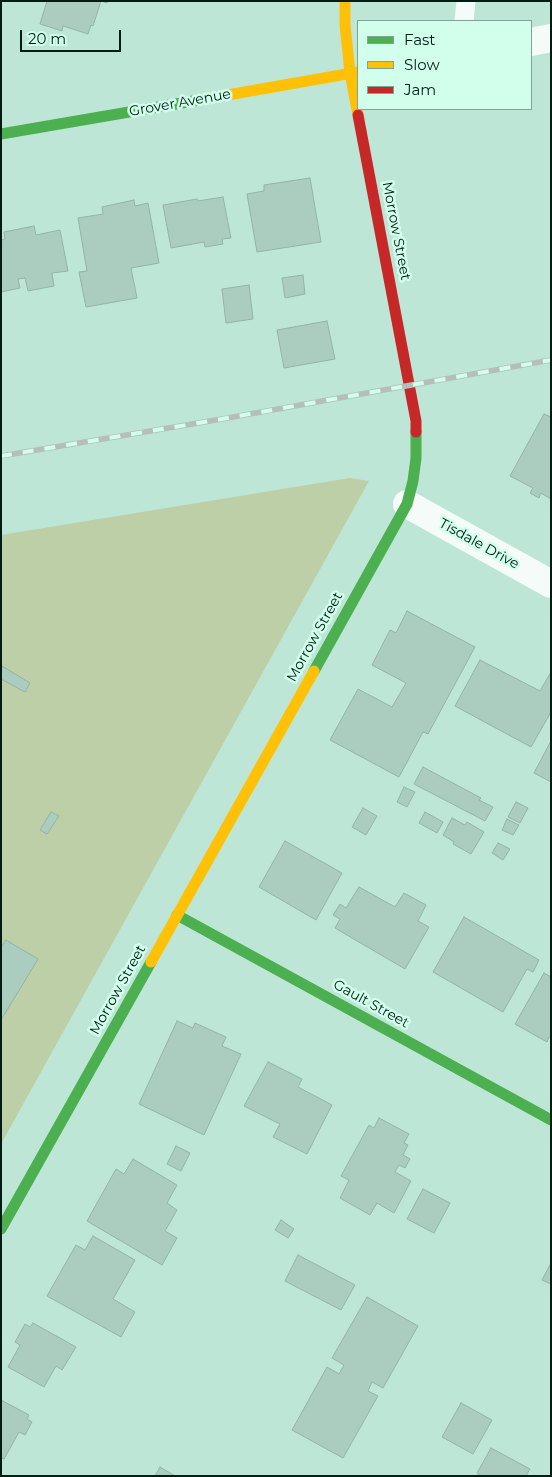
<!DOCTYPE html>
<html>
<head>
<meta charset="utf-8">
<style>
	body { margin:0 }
	#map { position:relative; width:552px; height:1477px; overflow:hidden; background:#bee6d7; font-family:Montserrat,sans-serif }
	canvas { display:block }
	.frame { position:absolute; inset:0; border:2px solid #001c13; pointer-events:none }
	.legend { position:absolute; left:357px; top:20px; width:175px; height:90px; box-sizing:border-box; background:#d2feec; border:1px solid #7ea495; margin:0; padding:6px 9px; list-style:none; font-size:15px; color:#001c13 }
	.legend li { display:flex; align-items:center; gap:10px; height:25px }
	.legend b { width:25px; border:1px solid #7ea495 }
	.scale { position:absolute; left:20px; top:30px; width:101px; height:22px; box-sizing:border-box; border:2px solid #001c13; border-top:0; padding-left:6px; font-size:15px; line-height:18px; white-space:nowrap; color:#001c13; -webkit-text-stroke:4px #d2feec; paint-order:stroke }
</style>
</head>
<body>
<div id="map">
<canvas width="552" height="1477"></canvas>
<div class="frame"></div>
<ul class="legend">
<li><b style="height:6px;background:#4caf50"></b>Fast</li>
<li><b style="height:6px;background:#ffc107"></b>Slow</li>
<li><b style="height:6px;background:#c62828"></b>Jam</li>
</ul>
<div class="scale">20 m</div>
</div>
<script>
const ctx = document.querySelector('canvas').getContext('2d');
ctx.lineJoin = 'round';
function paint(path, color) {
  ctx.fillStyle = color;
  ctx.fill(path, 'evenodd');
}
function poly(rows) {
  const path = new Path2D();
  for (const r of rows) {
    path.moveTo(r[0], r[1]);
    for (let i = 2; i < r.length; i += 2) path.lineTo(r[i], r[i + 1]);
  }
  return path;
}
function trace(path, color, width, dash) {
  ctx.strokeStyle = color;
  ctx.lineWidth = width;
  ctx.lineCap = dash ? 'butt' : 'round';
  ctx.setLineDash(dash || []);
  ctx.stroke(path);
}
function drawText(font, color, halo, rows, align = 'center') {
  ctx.font = font + ' Montserrat,sans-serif';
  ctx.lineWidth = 5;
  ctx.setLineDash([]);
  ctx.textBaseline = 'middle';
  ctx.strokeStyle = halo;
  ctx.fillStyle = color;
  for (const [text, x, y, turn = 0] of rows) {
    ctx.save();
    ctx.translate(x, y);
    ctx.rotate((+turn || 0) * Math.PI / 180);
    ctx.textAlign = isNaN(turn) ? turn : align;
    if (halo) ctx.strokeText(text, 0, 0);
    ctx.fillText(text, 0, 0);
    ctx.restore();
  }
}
paint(poly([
	[350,478,369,481,1,1144,1,535]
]), '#bccfa6');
const building = poly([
	[47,1,108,1,107,3,101,1,93,26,91,25,88,34,63,26,62,31,40,24,47,1],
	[310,178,321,242,257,252,247,194,264,191,264,185,310,178],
	[223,197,231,238,222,239,223,244,205,247,204,242,171,248,163,205,197,199,198,201,223,197],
	[134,200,135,206,148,203,159,263,131,268,137,298,86,307,79,272,87,271,78,218,103,214,102,207,134,200],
	[34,226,36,235,60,230,68,271,52,273,54,286,28,291,25,278,18,279,20,288,1,292,1,240,5,239,4,232,34,226],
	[303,275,305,294,285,298,282,278,303,275],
	[249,285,253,319,226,323,222,289,249,285],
	[327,321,335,359,284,368,277,330,327,321],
	[544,414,551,417,551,499,541,493,539,498,530,493,533,488,510,476,544,414],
	[407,611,475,647,428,734,423,732,399,777,330,740,358,689,392,707,406,683,372,665,390,630,396,633,407,611],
	[480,660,540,691,551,672,551,712,531,747,455,706,480,660],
	[2,666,30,683,25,692,1,679,2,666],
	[551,741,551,782,534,773,551,741],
	[423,767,481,798,479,800,493,807,485,821,414,784,423,767],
	[404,787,415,792,407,807,397,802,404,787],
	[516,802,528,808,520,823,508,817,516,802],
	[363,808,377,816,366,835,352,827,363,808],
	[51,812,59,816,47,834,40,830,51,812],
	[425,812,443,822,437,833,419,823,425,812],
	[452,818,465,825,467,822,484,832,471,854,453,844,454,842,443,835,452,818],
	[507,819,519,825,513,835,502,830,507,819],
	[285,841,342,873,316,920,259,887,285,841],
	[498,843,510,849,503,860,492,853,498,843],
	[359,887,395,907,404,893,426,905,418,921,429,927,405,969,335,928,340,919,333,915,340,904,346,908,359,887],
	[464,917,539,960,533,972,527,969,503,1012,433,972,464,917],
	[6,940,38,959,1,1020,1,948,6,940],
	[544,973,551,977,551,1038,549,1037,547,1042,515,1024,544,973],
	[177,1021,193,1028,195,1023,226,1037,222,1046,241,1054,204,1135,139,1104,177,1021],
	[268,1062,302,1079,298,1087,332,1105,307,1154,273,1137,280,1124,244,1106,268,1062],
	[379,1118,409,1134,404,1143,408,1145,403,1155,410,1159,405,1168,399,1165,395,1172,411,1181,394,1213,377,1203,370,1215,340,1198,349,1180,341,1176,369,1125,374,1128,379,1118],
	[176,1146,190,1153,181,1171,167,1164,176,1146],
	[133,1159,177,1185,167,1203,177,1210,165,1231,177,1238,162,1265,87,1221,116,1169,124,1174,133,1159],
	[423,1189,450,1203,434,1233,407,1219,423,1189],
	[281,1220,294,1229,288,1238,275,1230,281,1220],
	[93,1236,135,1260,113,1299,135,1312,121,1337,47,1296,76,1245,85,1250,93,1236],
	[298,1255,355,1285,341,1310,285,1281,298,1255],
	[551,1263,551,1284,542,1280,551,1263],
	[367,1297,418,1326,383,1388,372,1382,368,1391,378,1396,343,1458,292,1430,327,1367,339,1374,344,1365,332,1358,367,1297],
	[33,1323,76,1347,62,1370,56,1366,44,1387,8,1367,20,1345,15,1342,25,1324,30,1327,33,1323],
	[1,1400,29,1415,27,1419,32,1422,25,1435,19,1432,4,1459,1,1458,1,1400],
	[461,1403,492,1420,473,1454,442,1437,461,1403],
	[491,1448,530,1469,526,1476,481,1476,477,1473,491,1448],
	[160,1467,175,1476,155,1476,160,1467]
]);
paint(building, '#abcdc0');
trace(building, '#93b3a7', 1);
trace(poly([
	[464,21,466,1]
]), '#f5fbf9', 19);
trace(poly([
	[531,42,551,38],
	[407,504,551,584]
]), '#f5fbf9', 28);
trace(poly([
	[1,134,199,100],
	[314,671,407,504,413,481,416,458,416,432],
	[177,915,551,1120],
	[1,1229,151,962]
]), '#4caf50', 11);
trace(poly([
	[345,1,345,25,350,73,358,115],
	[199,100,358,72],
	[151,962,314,671]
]), '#ffc107', 11);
trace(poly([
	[358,115,416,421,416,432]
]), '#c62828', 11);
const rail = poly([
	[1,456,222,419,551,360]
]);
trace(rail, '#b4bfbb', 5.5);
trace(rail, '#d2feec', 4, [11]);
drawText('14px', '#001c13', '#d2feec', [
	["Grover Avenue",180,103,-10],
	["Morrow Street",396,231,79],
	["Tisdale Drive",479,544,29],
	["Morrow Street",315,637,-61],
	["Morrow Street",118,990,-61],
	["Gault Street",371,1004,29]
]);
</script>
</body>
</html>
